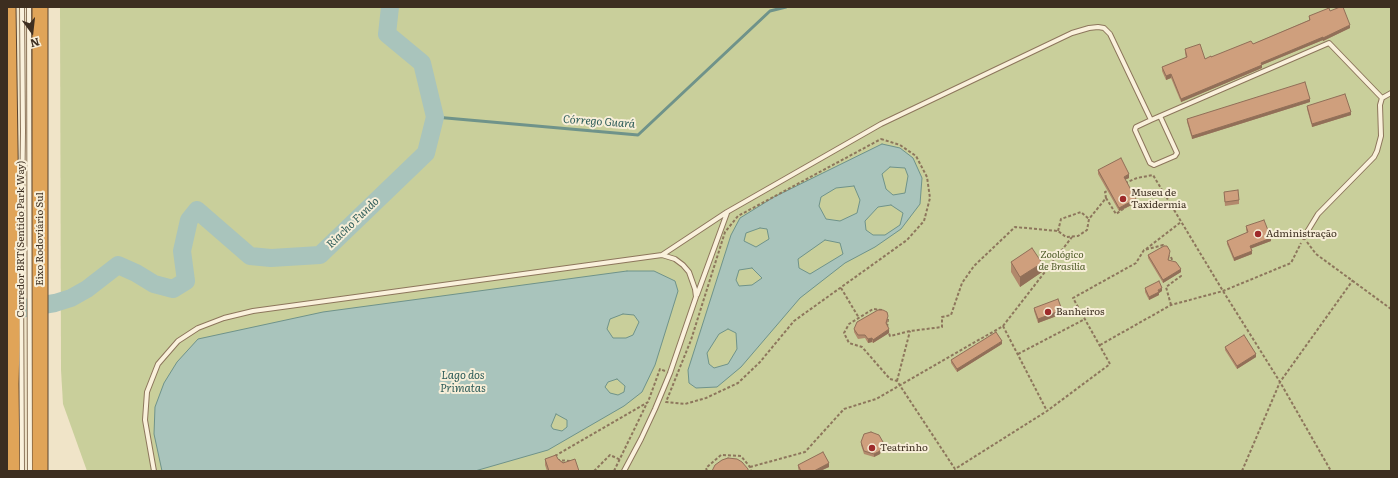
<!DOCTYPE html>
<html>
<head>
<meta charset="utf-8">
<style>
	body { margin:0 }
	#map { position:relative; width:1398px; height:478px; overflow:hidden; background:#f0e4c8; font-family:Literata,serif }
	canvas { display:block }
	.frame { position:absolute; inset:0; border:8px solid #3d2e20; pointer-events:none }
	.north { position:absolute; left:12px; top:12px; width:40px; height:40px; -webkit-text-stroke:3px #f7eed8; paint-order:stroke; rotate:165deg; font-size:11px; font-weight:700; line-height:16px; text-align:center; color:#3d2e20 }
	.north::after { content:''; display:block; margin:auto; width:14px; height:18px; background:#3d2e20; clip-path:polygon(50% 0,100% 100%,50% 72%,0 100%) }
</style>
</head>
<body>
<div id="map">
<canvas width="1398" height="478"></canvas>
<div class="frame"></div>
<div class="north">N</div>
</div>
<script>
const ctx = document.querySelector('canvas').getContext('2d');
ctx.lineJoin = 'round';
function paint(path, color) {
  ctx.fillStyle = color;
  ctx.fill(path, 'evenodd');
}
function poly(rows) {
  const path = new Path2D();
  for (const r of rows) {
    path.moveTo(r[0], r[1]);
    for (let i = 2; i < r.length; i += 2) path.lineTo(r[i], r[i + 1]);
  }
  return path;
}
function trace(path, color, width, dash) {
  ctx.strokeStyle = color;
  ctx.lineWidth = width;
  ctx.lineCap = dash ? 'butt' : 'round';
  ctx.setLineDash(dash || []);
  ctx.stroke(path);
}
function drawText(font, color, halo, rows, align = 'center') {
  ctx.font = font + ' Literata,serif';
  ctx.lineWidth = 4;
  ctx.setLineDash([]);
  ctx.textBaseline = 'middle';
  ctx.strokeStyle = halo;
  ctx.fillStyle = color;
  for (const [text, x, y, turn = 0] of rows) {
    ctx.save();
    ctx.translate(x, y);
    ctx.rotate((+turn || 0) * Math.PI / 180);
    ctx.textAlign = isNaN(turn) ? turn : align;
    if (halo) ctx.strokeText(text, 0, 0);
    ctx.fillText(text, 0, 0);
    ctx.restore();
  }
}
paint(poly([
	[60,7,1391,7,1391,471,87,471,63,404,61,370]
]), '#c9cf9b');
const water = poly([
	[882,144,900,148,913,158,922,178,920,204,901,229,875,247,845,263,800,298,741,367,717,387,696,388,689,383,688,370,731,235,740,218,774,197,882,144],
	[890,167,905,168,908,176,905,193,893,195,886,189,882,174,890,167],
	[854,186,860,200,857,213,840,221,826,219,819,206,821,197,836,188,854,186],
	[891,205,903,213,900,225,885,235,873,235,866,230,865,221,878,207,891,205],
	[760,228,767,229,769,239,756,247,744,241,746,233,760,228],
	[825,240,840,243,843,254,810,274,799,268,798,259,825,240],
	[752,268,762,278,752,285,739,286,736,280,739,270,752,268],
	[728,329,736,333,737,349,728,364,714,368,709,364,707,353,719,334,728,329],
	[627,271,654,271,675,281,678,291,655,365,642,392,624,406,548,450,475,471,162,471,154,434,155,407,164,383,177,362,198,339,323,312,627,271],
	[623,314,634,315,639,322,633,335,626,338,613,338,607,329,610,319,623,314],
	[617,379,625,386,624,392,618,395,610,393,605,387,608,382,617,379],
	[556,414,567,420,567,427,562,431,553,429,551,426,556,414]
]);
paint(water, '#a9c4bc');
trace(water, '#6f938a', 1);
trace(poly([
	[435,117,638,135,770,11,786,7]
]), '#6f938a', 3);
trace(poly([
	[7,311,55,303,71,298,87,289,118,265,136,273,154,284,173,289,186,281,182,251,189,220,197,210,250,256,271,258,320,255,426,153,435,117,422,63,387,34,390,7]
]), '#a9c4bc', 18);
const lane = poly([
	[22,7,23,132,21,281,22,471],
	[29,7,30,471],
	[1151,120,1329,43,1382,98],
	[1304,237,1318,214,1374,157,1377,151,1381,136,1380,105,1382,98,1391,93],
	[697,295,727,213],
	[154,471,145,420,147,392,158,364,178,341,198,328,224,318,253,311,662,255,727,212,881,124,1072,33,1089,28,1098,27,1104,28,1110,34,1151,120,1136,127,1135,130,1150,163,1154,165,1175,156,1177,153,1160,116],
	[624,471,641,439,655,409,670,373,696,297,695,289,689,272,683,265,675,259,662,255]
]);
const highway = poly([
	[8,7,12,286,12,345,11,384,12,471],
	[40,7,40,471]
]);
trace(lane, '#8d765c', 6);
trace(highway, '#5b4430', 17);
trace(poly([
	[881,139,900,145,916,156,927,177,930,198,924,221,907,240,794,321,760,362,738,383,706,398,685,404,666,402,691,340,725,232,738,216,881,139],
	[1125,183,1137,178,1153,175,1223,291,1280,382,1331,471],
	[1106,198,1116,214,1126,207],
	[1058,231,1061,219,1081,212,1089,219],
	[1307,242,1316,254,1391,309],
	[1146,249,1181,222],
	[1171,257,1173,262],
	[841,288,859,318],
	[1171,305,1166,287,1181,276,1180,274],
	[882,310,873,309,849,324,844,333,849,343,862,347,890,379,897,381,955,469,1047,411,1110,364,1073,298,1136,263,1144,250,1163,245,1164,247],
	[888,319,887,328,890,336,910,331,942,327,942,317,951,315,962,283,974,266,1015,227,1058,231,1066,237,1078,236,1087,230,1089,219,1106,198,1105,192,1110,190],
	[1003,326,1047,411],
	[1100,345,1171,305,1223,291,1291,263,1301,243],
	[1018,354,1085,319],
	[897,381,910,331],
	[555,456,648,402,660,369,665,371],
	[557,460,570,461],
	[750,467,805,452,844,409,876,399,1003,326,1072,237],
	[594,471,610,455,621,460],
	[614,471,647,403],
	[707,471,706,468,721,455,741,456,750,467,751,471],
	[1242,471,1280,382,1353,280]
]), '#8d765c', 2, [3, 2]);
trace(lane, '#faf1dc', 4);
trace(highway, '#e0a458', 15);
paint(poly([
	[1330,11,1350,28,1323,41,1323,40,1262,65,1262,68,1181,102,1171,78,1166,80,1162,71,1162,67,1186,58,1185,53,1185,49,1205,59,1211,57,1253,44,1309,20,1309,16],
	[1310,102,1192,139,1187,122,1187,119],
	[1307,106,1351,115,1312,127,1307,109],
	[1098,170,1129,178,1125,180,1136,203,1119,211,1098,174],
	[1224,192,1239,200,1239,204,1225,206],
	[1246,226,1271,241,1251,248,1252,254,1234,261,1227,244,1227,241,1247,233,1246,230],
	[1148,255,1170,255,1169,260,1181,272,1163,283,1148,258],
	[1011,262,1042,272,1020,287,1011,272],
	[1145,288,1162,291,1159,293,1159,295,1149,300,1145,292],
	[1034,308,1062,314,1038,323,1034,311],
	[888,320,887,325,889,333,873,343,872,342,868,343,865,338,858,339,854,332,854,329],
	[1002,344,957,372,951,363,951,360],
	[1225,347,1256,357,1237,369,1225,350],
	[861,442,883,445,880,454,874,457,864,454,861,445],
	[545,459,558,459,579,471,547,471,545,465],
	[798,465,829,467,820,471,799,471,798,468]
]), '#b2896c');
paint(poly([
	[1350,25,1350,28,1323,41,1323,38],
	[1323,37,1323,40,1262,65,1262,68,1181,102,1181,99,1261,63],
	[1171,74,1171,78,1166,80,1166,76],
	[1310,99,1310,102,1192,139,1192,136],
	[1351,112,1351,115,1312,127,1312,124],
	[1129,174,1129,178,1124,180,1124,177],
	[1136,199,1136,203,1119,211,1119,208],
	[1271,238,1271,241,1250,249,1250,246],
	[1252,251,1252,254,1234,261,1234,258],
	[1042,263,1042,272,1020,287,1020,277],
	[1181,269,1181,272,1163,283,1163,280],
	[1162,288,1162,291,1159,293,1159,295,1149,300,1149,297],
	[1062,310,1062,314,1038,323,1038,319],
	[889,329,889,333,873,343,873,340],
	[872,338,872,342,868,343,868,339],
	[1002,341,1002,344,957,372,957,369],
	[1256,354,1256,357,1237,369,1237,366],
	[883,442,883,445,880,454,874,457,874,454],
	[829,463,829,467,820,471,814,471]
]), '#916f58');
const building = poly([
	[1340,7,1343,7,1350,25,1323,38,1323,37,1261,63,1262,65,1181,99,1171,74,1166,76,1162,67,1187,57,1185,49,1200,44,1205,59,1211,56,1211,57,1251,41,1253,44,1310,20,1309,16,1329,8,1330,11,1340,7],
	[1305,82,1310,99,1192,136,1187,119,1305,82],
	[1345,94,1351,112,1312,124,1307,106,1345,94],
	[1121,158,1129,174,1124,177,1136,199,1119,208,1098,170,1121,158],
	[1238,190,1239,200,1225,202,1224,192,1238,190],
	[1264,220,1271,238,1250,246,1252,251,1234,258,1227,241,1248,232,1246,226,1264,220],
	[1164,246,1167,246,1170,251,1168,260,1176,262,1181,269,1163,280,1148,255,1164,246],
	[1032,248,1042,263,1020,277,1011,262,1032,248],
	[1159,281,1162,288,1158,290,1159,292,1149,297,1145,288,1159,281],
	[1058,299,1062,310,1038,319,1034,308,1058,299],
	[878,310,883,310,887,312,888,316,886,323,889,329,873,340,872,338,868,339,865,335,858,335,854,329,857,322,878,310],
	[996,332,1002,341,957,369,951,360,996,332],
	[1244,335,1256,354,1237,366,1225,347,1244,335],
	[871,432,879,435,883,442,880,451,874,454,864,451,861,442,864,434,871,432],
	[823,452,829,463,814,471,801,471,798,465,823,452],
	[556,455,558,459,563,463,575,459,579,471,549,471,545,459,556,455],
	[728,458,737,459,742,462,748,469,748,471,712,471,715,465,722,460,728,458]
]);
paint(building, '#cf9f7d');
trace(building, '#916f58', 1);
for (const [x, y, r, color] of [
	[1123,199,4,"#9e2a2b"],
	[1258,234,4,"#9e2a2b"],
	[1048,312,4,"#9e2a2b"],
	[872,448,4,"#9e2a2b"]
]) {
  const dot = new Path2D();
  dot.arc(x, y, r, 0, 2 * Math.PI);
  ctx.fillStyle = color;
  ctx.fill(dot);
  trace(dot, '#f7eed8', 1.5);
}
drawText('10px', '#3d2e20', '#f7eed8', [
	["Museu de",1131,193],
	["Taxidermia",1131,205],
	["Administração",1266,234],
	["Banheiros",1056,312],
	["Teatrinho",880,448]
], 'left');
drawText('10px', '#3d2e20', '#f7eed8', [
	["Corredor BRT(Sentido Park Way)",21,239,-90],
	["Eixo Rodoviário Sul",40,239,-90]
]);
drawText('italic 10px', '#4d5a26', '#f7eed8', [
	["Zoológico",1062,255],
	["de Brasília",1062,267]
]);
drawText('italic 11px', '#2f5d5a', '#f7eed8', [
	["Córrego Guará",599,122,4],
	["Riacho Fundo",353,223,-44],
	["Lago dos",463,376],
	["Primatas",463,389]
]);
</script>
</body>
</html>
